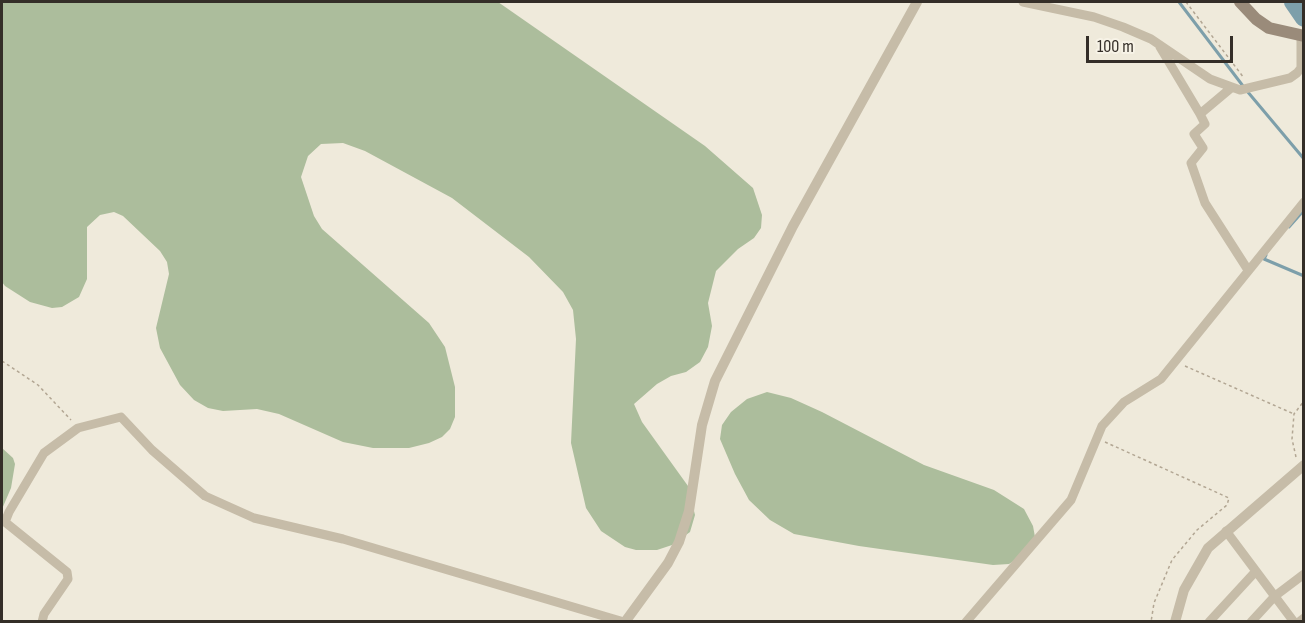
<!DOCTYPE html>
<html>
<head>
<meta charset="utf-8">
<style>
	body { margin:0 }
	#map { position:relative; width:1305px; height:623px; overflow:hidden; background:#efeadb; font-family:"Sofia Sans Condensed",sans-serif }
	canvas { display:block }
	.frame { position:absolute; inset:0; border:3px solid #342e28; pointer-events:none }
	.scale { position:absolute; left:1086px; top:36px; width:147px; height:27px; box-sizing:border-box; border:3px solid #342e28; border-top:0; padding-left:8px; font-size:18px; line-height:21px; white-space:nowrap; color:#342e28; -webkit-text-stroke:4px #f7f3e7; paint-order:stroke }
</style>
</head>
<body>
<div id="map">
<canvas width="1305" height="623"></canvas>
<div class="frame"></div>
<div class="scale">100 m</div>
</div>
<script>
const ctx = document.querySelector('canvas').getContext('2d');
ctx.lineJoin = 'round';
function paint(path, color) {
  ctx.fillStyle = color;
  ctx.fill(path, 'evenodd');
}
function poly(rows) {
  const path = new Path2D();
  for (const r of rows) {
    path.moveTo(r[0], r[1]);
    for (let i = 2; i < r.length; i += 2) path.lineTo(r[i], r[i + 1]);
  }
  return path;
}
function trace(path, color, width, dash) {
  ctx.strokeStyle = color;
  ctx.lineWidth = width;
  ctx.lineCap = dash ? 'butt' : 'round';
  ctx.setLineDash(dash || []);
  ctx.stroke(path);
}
paint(poly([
	[2,2,498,2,705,146,753,188,762,215,761,228,754,238,738,249,716,271,708,303,712,326,708,347,700,362,686,372,671,376,657,384,634,404,642,422,688,486,695,515,690,532,672,545,657,550,636,550,625,547,601,531,586,508,571,443,576,339,573,310,563,292,529,257,452,198,365,151,343,143,321,144,308,156,301,177,314,216,322,229,429,323,445,347,455,387,455,417,450,429,442,437,429,443,409,448,373,448,343,442,279,414,257,409,223,411,208,408,194,400,180,385,160,348,156,328,169,274,167,262,160,251,123,216,114,212,100,215,87,227,87,279,79,297,62,307,52,308,30,302,5,286,2,282],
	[767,392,791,398,822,412,924,465,994,490,1024,509,1033,526,1035,537,1025,554,1009,564,993,565,859,546,794,534,770,520,749,500,735,474,720,439,722,425,731,412,747,399],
	[2,448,13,458,15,464,11,488,2,509]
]), '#acbd9c');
trace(poly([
	[1179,2,1243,86],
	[1247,91,1304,159],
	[1289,227,1304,210],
	[1266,255,1264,259,1304,276]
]), '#7d9faa', 3);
trace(poly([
	[1293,2,1304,18]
]), '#7d9faa', 18);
trace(poly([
	[1186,2,1244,78],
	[2,361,38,385,71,420],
	[1185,366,1294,414],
	[1105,442,1229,498,1227,505,1197,530,1172,560,1154,603,1151,622],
	[1296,457,1292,439,1294,414,1304,401]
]), '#b2a693', 1.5, [3, 3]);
trace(poly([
	[1023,2,1094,17,1123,27,1151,39,1210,79,1240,90,1290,78,1297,73,1301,68,1301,36],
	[1160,47,1200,114],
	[1231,88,1200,114,1205,124,1194,134,1203,148,1191,163,1205,203,1248,270],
	[1226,531,1294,622],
	[42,622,44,614,68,579,67,572,5,522,9,512,44,453,78,428,121,417,152,450,205,496,254,518,343,539,624,622],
	[966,622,1071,500,1102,426,1124,402,1161,379,1304,202],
	[1209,622,1256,571],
	[1251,622,1275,596,1304,574],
	[1299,622,1304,618]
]), '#c6bca8', 9);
trace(poly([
	[625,622,668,563,679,542,689,511,702,425,715,381,793,226,917,2],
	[1175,622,1184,590,1208,548,1304,465]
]), '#c6bca8', 10);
trace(poly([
	[1240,2,1256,19,1269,28,1304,36]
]), '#9a8b7a', 12);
</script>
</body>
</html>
